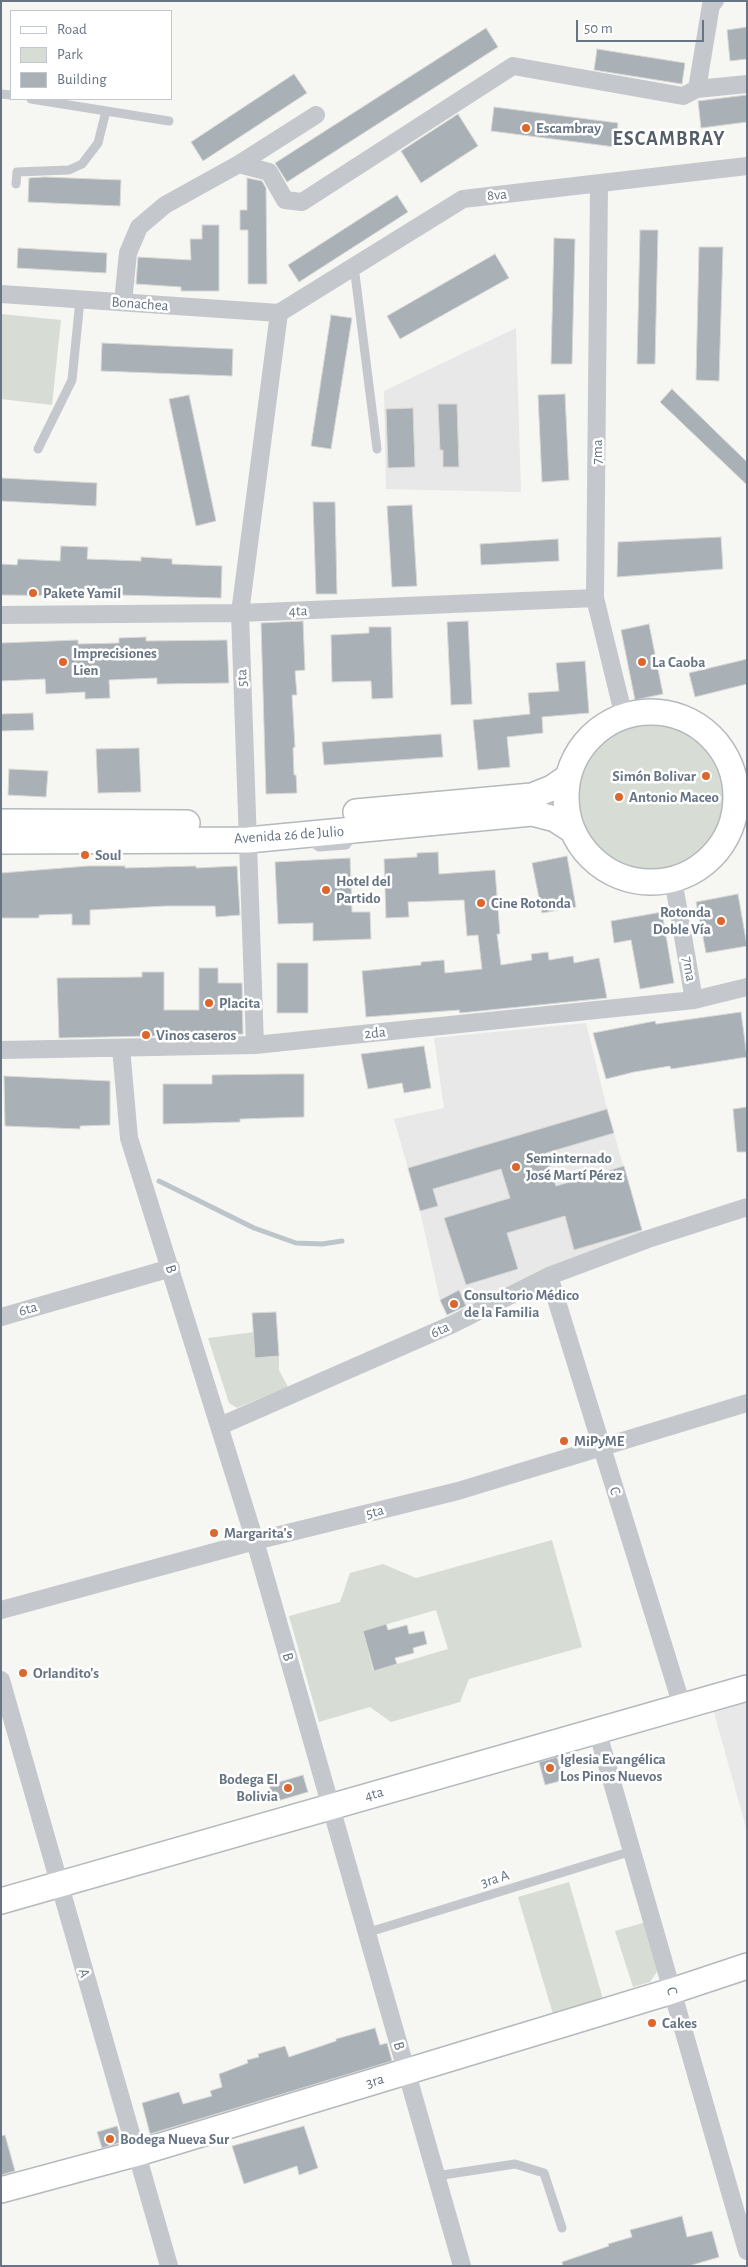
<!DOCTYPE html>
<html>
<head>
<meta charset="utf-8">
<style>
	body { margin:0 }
	#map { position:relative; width:748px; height:2267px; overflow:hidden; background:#f6f6f3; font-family:"Alegreya Sans",sans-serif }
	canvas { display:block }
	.frame { position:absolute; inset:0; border:2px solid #667483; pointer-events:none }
	.legend { position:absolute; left:10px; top:10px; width:162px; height:90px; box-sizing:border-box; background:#fff; border:1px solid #c2c7cd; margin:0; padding:6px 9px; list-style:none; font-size:15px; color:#667483 }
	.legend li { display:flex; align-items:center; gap:10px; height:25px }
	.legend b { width:25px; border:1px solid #c2c7cd }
	.scale { position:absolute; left:576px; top:20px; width:128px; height:22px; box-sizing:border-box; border:2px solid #667483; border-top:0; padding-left:6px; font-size:15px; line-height:18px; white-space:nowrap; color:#667483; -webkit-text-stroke:4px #fff; paint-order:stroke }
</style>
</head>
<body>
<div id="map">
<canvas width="748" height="2267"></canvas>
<div class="frame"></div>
<ul class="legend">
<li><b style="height:6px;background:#fff"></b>Road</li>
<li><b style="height:14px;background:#d7ddd4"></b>Park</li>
<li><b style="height:14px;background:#a9b0b6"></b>Building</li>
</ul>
<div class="scale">50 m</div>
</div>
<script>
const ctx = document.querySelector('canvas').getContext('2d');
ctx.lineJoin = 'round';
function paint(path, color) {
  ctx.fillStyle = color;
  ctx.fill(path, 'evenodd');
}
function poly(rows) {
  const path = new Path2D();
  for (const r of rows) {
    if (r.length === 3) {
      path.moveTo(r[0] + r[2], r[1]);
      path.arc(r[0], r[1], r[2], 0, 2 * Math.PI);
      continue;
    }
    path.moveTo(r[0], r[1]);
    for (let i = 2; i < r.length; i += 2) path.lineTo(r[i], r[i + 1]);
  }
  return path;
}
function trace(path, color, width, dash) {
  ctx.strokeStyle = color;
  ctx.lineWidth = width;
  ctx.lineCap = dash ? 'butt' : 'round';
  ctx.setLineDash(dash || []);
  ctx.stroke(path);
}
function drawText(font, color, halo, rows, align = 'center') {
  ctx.font = font + ' "Alegreya Sans",sans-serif';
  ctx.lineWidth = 5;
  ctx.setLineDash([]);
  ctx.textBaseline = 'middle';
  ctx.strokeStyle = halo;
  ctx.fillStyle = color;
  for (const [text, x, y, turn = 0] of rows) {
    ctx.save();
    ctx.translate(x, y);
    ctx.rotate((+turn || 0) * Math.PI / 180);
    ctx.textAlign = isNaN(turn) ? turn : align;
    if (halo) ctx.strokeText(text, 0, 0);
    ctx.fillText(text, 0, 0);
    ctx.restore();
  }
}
paint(poly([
	[516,328,521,492,386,489,384,391],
	[586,1023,607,1109,642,1232,468,1309,459,1290,440,1300,420,1211,394,1119,444,1108,434,1038],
	[747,1699,747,1831,713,1709]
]), '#e7e8e7');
paint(poly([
	[1,314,61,320,52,405,1,399],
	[649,796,77],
	[254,1332,255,1358,279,1356,279,1370,288,1387,237,1408,229,1403,208,1338],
	[552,1540,582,1647,469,1679,460,1702,391,1722,370,1707,319,1722,289,1616,340,1602,350,1573,383,1564,416,1578],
	[436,1610,448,1649,373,1671,363,1631],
	[569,1882,603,1999,553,2014,518,1897],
	[646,1922,660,1967,650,1982,633,1987,615,1931]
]), '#d7ddd4');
trace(poly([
	[159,1181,254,1228,296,1243,322,1244,342,1241]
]), '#bcc5ca', 5);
const building = poly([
	[747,27,747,59,730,61,727,30,747,27],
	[486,28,498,47,287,182,275,163,486,28],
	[597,49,685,63,682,84,594,70,597,49],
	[294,74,307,93,203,161,191,142,294,74],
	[747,95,747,122,701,128,698,101,747,95],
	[494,107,618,123,615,147,491,131,494,107],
	[458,114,478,146,421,183,401,151,458,114],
	[44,177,121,180,120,206,28,202,29,178,44,177],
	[247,178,262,181,266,188,267,284,248,284,248,230,240,230,240,210,247,210,247,178],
	[397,195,408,212,299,282,288,265,397,195],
	[202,225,219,225,219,291,181,291,181,287,136,284,138,257,191,260,190,239,202,239,202,225],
	[640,230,658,230,655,364,637,364,640,230],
	[554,238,575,239,572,364,551,364,554,238],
	[699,247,723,247,719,381,696,380,699,247],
	[18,248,107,253,106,273,17,268,18,248],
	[495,254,509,278,400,339,387,316,495,254],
	[331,315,352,318,331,449,311,446,331,315],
	[102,343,233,349,232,376,101,371,102,343],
	[672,389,747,462,747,485,660,402,672,389],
	[565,394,569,480,542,482,538,395,565,394],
	[189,395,216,521,196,526,169,399,189,395],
	[438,404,457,404,459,467,443,467,443,450,440,450,438,404],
	[413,408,415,467,388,468,386,409,413,408],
	[1,478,97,483,96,506,1,501,1,478],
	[313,502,335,502,337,594,316,594,313,502],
	[412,505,417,586,392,587,387,506,412,505],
	[721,537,723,569,617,577,618,542,721,537],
	[558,539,559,561,481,565,480,544,558,539],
	[61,546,88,547,87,559,141,561,141,557,172,559,172,564,222,566,221,598,86,594,86,596,1,595,1,564,17,565,18,559,60,561,61,546],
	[303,621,305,670,295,671,297,695,292,695,295,747,293,748,294,775,296,775,297,793,266,794,261,623,303,621],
	[468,621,472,704,451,705,447,622,468,621],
	[649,624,663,694,635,700,621,630,649,624],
	[369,627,391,627,393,698,372,699,371,681,332,682,331,635,369,633,369,627],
	[146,637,146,641,227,640,229,683,157,684,157,678,109,680,110,698,85,699,85,692,46,694,45,679,1,681,1,643,78,640,78,644,119,643,119,638,146,637],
	[747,659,747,684,695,697,689,673,747,659],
	[585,661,589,713,542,717,543,733,507,737,510,767,478,770,473,720,530,714,528,693,559,691,556,663,585,661],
	[33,713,34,730,1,731,1,714,33,713],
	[441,734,443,757,324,765,322,742,441,734],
	[139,748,141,792,98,793,96,749,139,748],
	[9,769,48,771,46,797,8,795,9,769],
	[438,852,439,874,495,870,500,934,497,934,501,965,532,960,531,954,548,952,549,960,573,956,574,963,599,958,607,998,460,1013,459,1010,366,1017,362,971,421,965,421,962,444,960,445,973,482,969,478,935,467,936,464,900,408,902,409,917,386,918,384,859,417,857,417,853,438,852],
	[567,856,576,907,542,913,532,863,567,856],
	[350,858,352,912,370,912,371,939,313,941,313,923,278,924,275,862,350,858],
	[88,866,125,866,125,868,196,866,196,868,237,866,240,915,216,917,215,906,166,906,90,910,90,925,72,925,72,914,39,915,39,918,1,918,1,873,88,866],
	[738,894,747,946,706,953,696,902,738,894],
	[662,912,674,983,640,989,631,940,614,943,611,921,662,912],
	[277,963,308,963,308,1013,277,1013,277,963],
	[199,968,218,968,218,983,242,983,243,1034,59,1038,57,978,142,977,142,972,164,972,164,1010,199,1010,199,968],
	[741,1012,747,1057,671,1069,670,1066,634,1072,606,1079,593,1033,655,1021,656,1024,741,1012],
	[424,1046,431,1088,404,1093,402,1083,368,1089,361,1054,424,1046],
	[285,1074,304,1074,304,1117,240,1119,240,1122,163,1124,163,1084,212,1084,212,1075,285,1074],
	[4,1076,110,1081,110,1125,80,1126,80,1129,5,1126,4,1076],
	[747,1107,747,1152,737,1152,733,1109,747,1107],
	[607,1109,614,1133,546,1153,556,1186,624,1166,642,1230,574,1250,565,1216,507,1233,518,1269,466,1285,444,1218,510,1198,501,1169,433,1189,438,1206,420,1211,408,1168,607,1109],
	[459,1290,466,1306,447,1315,440,1300,459,1290],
	[276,1312,279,1356,255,1358,252,1313,276,1312],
	[386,1624,388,1630,407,1625,409,1634,424,1631,427,1644,413,1648,414,1653,395,1658,397,1664,374,1671,363,1631,386,1624],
	[557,1757,564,1780,545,1785,539,1762,557,1757],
	[303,1775,308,1792,274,1802,269,1785,303,1775],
	[375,2028,380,2045,387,2043,392,2061,150,2134,142,2103,179,2092,183,2104,212,2096,210,2091,222,2087,219,2074,248,2063,247,2060,259,2057,258,2054,285,2046,289,2057,336,2041,336,2039,375,2028],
	[117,2126,122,2142,102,2148,97,2132,117,2126],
	[304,2126,318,2168,299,2175,297,2166,244,2184,232,2146,304,2126],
	[5,2135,15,2171,1,2175,1,2136,5,2135],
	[682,2216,687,2237,712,2231,719,2257,689,2266,563,2266,562,2262,609,2246,608,2244,632,2237,630,2230,682,2216]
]);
paint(building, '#a9b0b6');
trace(building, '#d8d8d6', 1);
const secondary = poly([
	[651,797,85],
	[356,812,532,796,552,788,568,777],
	[1,822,187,823],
	[1,841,248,840,532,813,555,819,572,830],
	[1,1901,747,1688],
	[1,2190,138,2153,672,1991,747,1966]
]);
trace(secondary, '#b4b9bd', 28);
trace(poly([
	[1,94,11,95],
	[31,99,169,121],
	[16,184,17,172,69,170,82,164,98,143,106,111],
	[354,266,377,449],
	[38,449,72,380,80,300],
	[307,839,319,847,346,845,354,834],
	[366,1933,632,1851],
	[436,2176,515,2164,544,2173,562,2228]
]), '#c4c7cb', 9);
trace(poly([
	[697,89,711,5,715,1],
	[239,164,269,172,285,200,302,202,513,66,683,96,697,89,747,84],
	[599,184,595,598,624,717],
	[1,294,279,313],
	[123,302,128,253,139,227,165,205,239,164,316,115],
	[279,313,463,199,747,166],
	[1,615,240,613,595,598],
	[673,879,694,1000],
	[255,1045,240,613,279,313],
	[121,1048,129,1138,255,1541,462,2266],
	[1,1050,255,1045,694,1000,747,987],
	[549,1276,682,1706],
	[1,1317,171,1268],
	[220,1426,453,1324,549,1276,648,1239,747,1207],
	[1,1610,255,1541,458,1491,747,1403],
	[1,1680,169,2266],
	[597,1730,747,2251]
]), '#c4c7cb', 18);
trace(secondary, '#fff', 25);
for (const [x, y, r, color] of [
	[526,128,5,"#dd662d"],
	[33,593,5,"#dd662d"],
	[63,662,5,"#dd662d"],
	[642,662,5,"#dd662d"],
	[706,776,5,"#dd662d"],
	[619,797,5,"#dd662d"],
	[85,855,5,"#dd662d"],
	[326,890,5,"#dd662d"],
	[481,903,5,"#dd662d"],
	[721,921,5,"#dd662d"],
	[209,1003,5,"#dd662d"],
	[146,1035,5,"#dd662d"],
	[516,1167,5,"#dd662d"],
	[454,1304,5,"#dd662d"],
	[564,1441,5,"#dd662d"],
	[214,1533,5,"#dd662d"],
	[23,1673,5,"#dd662d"],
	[550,1768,5,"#dd662d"],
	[288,1788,5,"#dd662d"],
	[652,2023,5,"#dd662d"],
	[110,2139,5,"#dd662d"]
]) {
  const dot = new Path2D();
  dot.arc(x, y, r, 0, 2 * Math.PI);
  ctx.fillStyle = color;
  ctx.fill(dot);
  trace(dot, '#fff', 2);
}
drawText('bold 15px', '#667483', '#fff', [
	["Escambray",536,128],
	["Pakete Yamil",43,593],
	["Imprecisiones",73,653],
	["Lien",73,670],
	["La Caoba",652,662],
	["Simón Bolivar",696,776,"right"],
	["Antonio Maceo",629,797],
	["Soul",95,855],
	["Hotel del",336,881],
	["Partido",336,898],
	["Cine Rotonda",491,903],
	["Rotonda",711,912,"right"],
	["Doble Vía",711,929,"right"],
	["Placita",219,1003],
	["Vinos caseros",156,1035],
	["Seminternado",526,1158],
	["José Martí Pérez",526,1175],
	["Consultorio Médico",464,1295],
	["de la Familia",464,1312],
	["MiPyME",574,1441],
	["Margarita's",224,1533],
	["Orlandito's",33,1673],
	["Iglesia Evangélica",560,1759],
	["Los Pinos Nuevos",560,1776],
	["Bodega El",278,1779,"right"],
	["Bolivia",278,1796,"right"],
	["Cakes",662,2023],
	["Bodega Nueva Sur",120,2139]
], 'left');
drawText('15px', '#667483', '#fff', [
	["8va",497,195,-6],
	["Bonachea",140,304,4],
	["7ma",597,452,-90],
	["4ta",298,611,-2],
	["5ta",242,678,-92],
	["Avenida 26 de Julio",289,835,-4],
	["7ma",689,969,80],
	["2da",375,1033,-6],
	["B",171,1269,73],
	["6ta",28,1309,-16],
	["6ta",440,1330,-24],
	["C",615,1491,73],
	["5ta",375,1512,-14],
	["B",288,1657,74],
	["4ta",374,1794,-16],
	["3ra A",495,1879,-17],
	["A",84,1973,73],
	["C",672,1991,74],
	["B",399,2046,74],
	["3ra",375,2081,-17]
]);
ctx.letterSpacing = '1px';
drawText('bold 20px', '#545e69', '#fff', [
	["ESCAMBRAY",669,139]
]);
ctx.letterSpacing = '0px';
</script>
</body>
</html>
